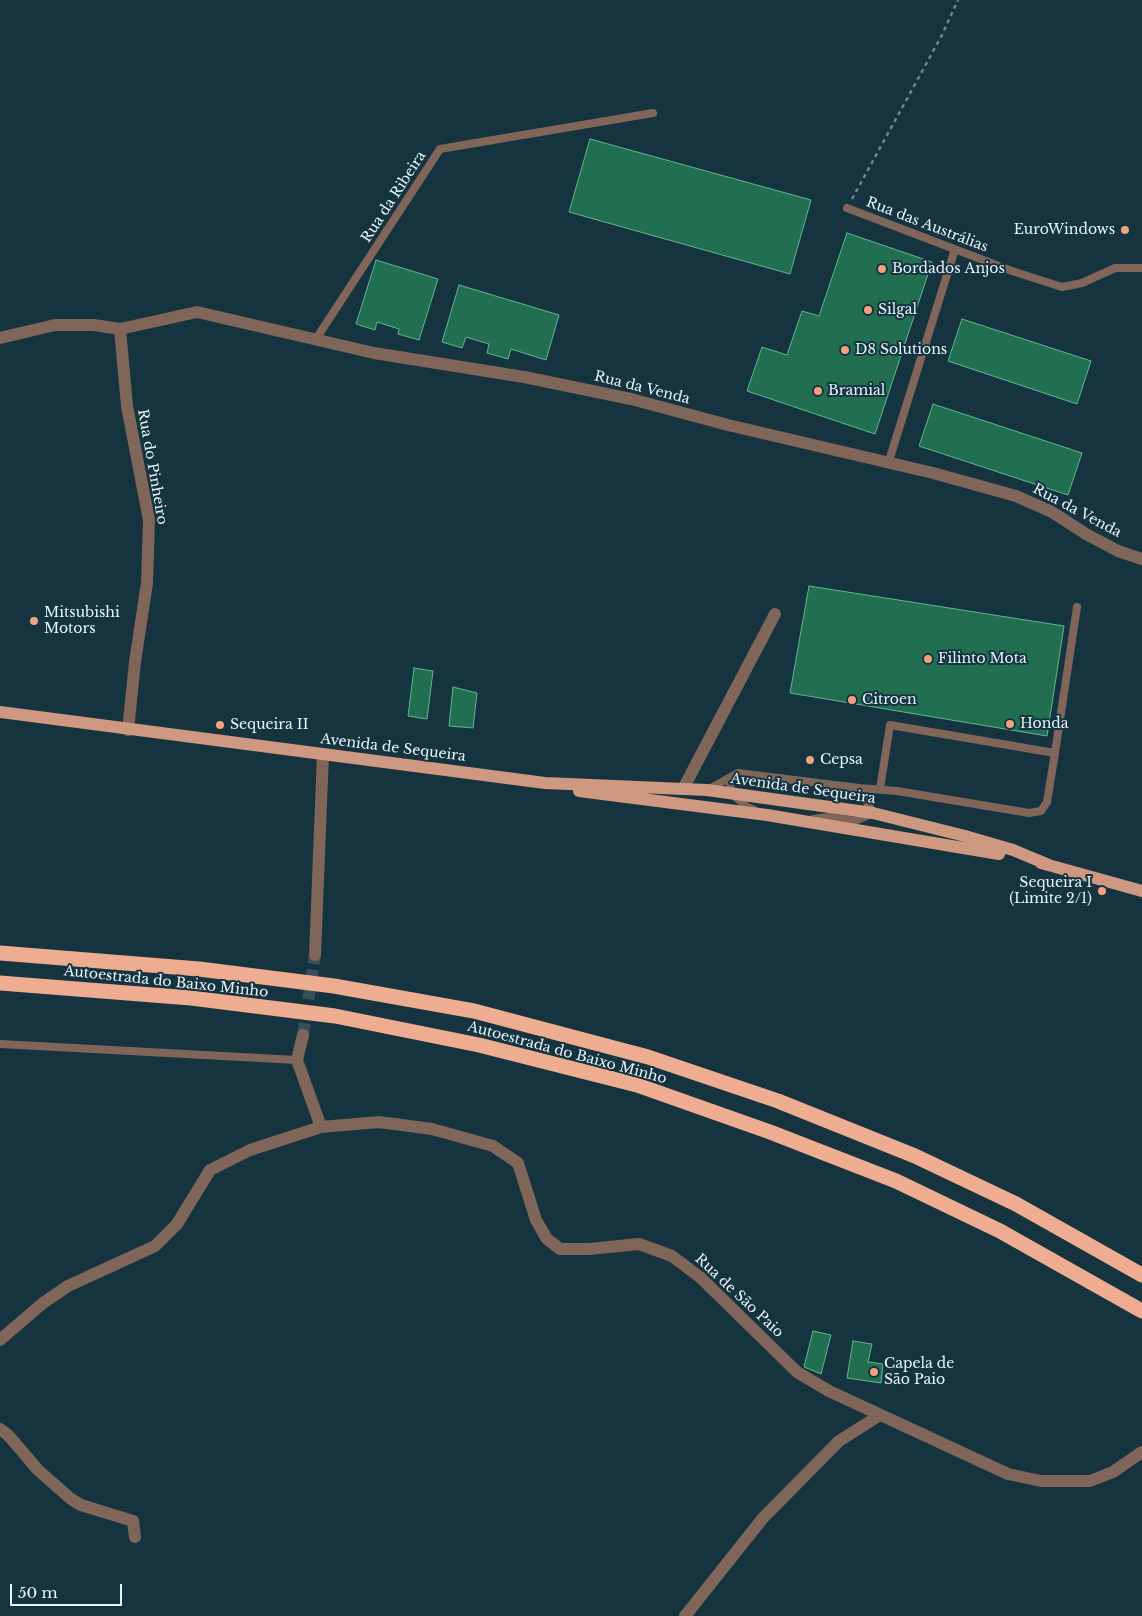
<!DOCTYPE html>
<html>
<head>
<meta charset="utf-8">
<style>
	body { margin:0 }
	#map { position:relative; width:1142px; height:1616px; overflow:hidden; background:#16343f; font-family:"Libre Baskerville",serif }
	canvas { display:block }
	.scale { position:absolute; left:10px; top:1584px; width:112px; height:22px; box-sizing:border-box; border:2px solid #e3f4fb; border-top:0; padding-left:6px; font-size:15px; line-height:18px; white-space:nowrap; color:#e3f4fb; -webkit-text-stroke:4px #16343f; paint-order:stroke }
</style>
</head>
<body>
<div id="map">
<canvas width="1142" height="1616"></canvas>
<div class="scale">50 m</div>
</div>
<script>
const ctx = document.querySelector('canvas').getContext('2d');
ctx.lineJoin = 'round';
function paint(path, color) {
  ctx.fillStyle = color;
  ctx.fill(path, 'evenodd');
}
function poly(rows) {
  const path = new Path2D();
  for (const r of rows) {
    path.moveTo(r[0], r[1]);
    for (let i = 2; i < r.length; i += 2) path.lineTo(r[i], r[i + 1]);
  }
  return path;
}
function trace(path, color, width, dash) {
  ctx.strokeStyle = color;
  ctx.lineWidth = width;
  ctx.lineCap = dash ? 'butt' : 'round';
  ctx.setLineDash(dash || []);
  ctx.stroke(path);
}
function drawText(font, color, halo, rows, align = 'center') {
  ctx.font = font + ' "Libre Baskerville",serif';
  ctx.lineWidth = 4;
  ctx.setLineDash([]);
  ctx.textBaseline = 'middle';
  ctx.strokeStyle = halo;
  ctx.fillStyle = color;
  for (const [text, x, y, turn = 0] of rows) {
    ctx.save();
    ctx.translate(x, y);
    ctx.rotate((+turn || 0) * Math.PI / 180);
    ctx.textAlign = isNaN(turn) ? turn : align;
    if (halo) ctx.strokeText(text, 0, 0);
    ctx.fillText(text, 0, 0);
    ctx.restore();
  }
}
const building = poly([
	[590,139,811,200,790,274,569,212,590,139],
	[847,233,932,262,875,434,747,391,762,347,787,355,802,311,819,316,847,233],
	[376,260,438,279,419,340,398,334,399,329,377,322,375,330,356,324,376,260],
	[459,285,559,315,546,360,511,349,508,359,487,353,489,344,466,337,462,348,442,342,459,285],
	[962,319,1091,361,1077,404,948,361,962,319],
	[933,404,1082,453,1068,495,919,446,933,404],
	[809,586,1064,626,1047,736,790,693,809,586],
	[414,668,433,671,427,719,408,716,414,668],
	[453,687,477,693,473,728,449,726,453,687],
	[813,1331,831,1335,821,1374,804,1367,813,1331],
	[853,1341,872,1344,868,1362,883,1364,881,1383,847,1378,853,1341]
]);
paint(building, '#226e51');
trace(building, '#5eb792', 1);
trace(poly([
	[303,1035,315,955]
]), '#35515b', 12, [12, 6]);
trace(poly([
	[852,199,942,35,958,0]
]), '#6e8690', 2.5, [4, 4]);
trace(poly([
	[847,208,1012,271,1062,287,1082,283,1115,268,1142,268],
	[316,339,440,149,653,113],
	[888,464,955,249],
	[1055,753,1077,607],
	[729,779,732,794,747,807,754,810],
	[859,788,897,791,1029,813,1041,811,1047,802,1055,753,890,725,880,789],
	[709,789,738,773,859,788,873,813,855,821,828,817,813,819],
	[0,1044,297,1060]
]), '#806559', 8);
trace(poly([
	[120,329,127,406,149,520,147,583,135,662,128,730],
	[0,338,55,325,94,325,120,329,197,312,374,353,524,377,631,399,728,425,933,473,1016,496,1052,512,1086,534,1118,551,1142,559],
	[683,789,775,614],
	[315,955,323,754],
	[303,1035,297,1060,321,1127],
	[0,1340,43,1303,68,1286,155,1246,177,1224,210,1170,250,1150,321,1127,379,1122,432,1129,493,1146,518,1163,536,1220,547,1239,560,1249,589,1249,639,1244,672,1256,701,1278,797,1372,829,1391,1008,1474,1041,1481,1090,1481,1113,1472,1142,1452],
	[0,1429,9,1436,38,1470,71,1499,81,1505,133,1521,135,1537],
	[685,1616,763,1518,839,1441,880,1415]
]), '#806559', 12);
trace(poly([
	[0,712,545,783,707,790,873,813,965,836,1013,850,1049,865],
	[579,791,767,815,999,854],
	[1041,863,1142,891]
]), '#cf9880', 12);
trace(poly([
	[0,953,199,969,334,986,474,1011,648,1057,778,1101,915,1156,1016,1204,1142,1275],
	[0,983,191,998,335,1016,479,1045,637,1085,770,1132,896,1181,1000,1231,1142,1311]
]), '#eeac90', 15);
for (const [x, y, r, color] of [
	[1125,230,5,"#f1a17d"],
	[882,269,5,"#f1a17d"],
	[868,310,5,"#f1a17d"],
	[845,350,5,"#f1a17d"],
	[818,391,5,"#f1a17d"],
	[34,621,5,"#f1a17d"],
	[928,659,5,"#f1a17d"],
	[852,700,5,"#f1a17d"],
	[1010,724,5,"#f1a17d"],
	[220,725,5,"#f1a17d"],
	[810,760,5,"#f1a17d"],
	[1102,891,5,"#f1a17d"],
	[874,1372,5,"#f1a17d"]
]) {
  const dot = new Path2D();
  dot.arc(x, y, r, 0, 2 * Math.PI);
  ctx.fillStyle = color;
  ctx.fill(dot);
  trace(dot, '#16343f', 2);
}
drawText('14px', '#e3f4fb', '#16343f', [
	["Rua da Ribeira",394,197,-57],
	["Rua das Austrálias",927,225,21],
	["Rua da Venda",642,388,14],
	["Rua do Pinheiro",152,467,80],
	["Rua da Venda",1077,511,28],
	["Avenida de Sequeira",393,748,7],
	["Avenida de Sequeira",803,789,8],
	["Autoestrada do Baixo Minho",166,982,6],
	["Autoestrada do Baixo Minho",567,1053,15],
	["Rua de São Paio",739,1296,43]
]);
drawText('14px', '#e3f4fb', '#16343f', [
	["EuroWindows",1115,230,"right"],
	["Bordados Anjos",892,269],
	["Silgal",878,310],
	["D8 Solutions",855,350],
	["Bramial",828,391],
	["Mitsubishi",44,613],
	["Motors",44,629],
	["Filinto Mota",938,659],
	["Citroen",862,700],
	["Honda",1020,724],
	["Sequeira II",230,725],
	["Cepsa",820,760],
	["Sequeira I",1092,883,"right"],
	["(Limite 2/1)",1092,899,"right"],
	["Capela de",884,1364],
	["São Paio",884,1380]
], 'left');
</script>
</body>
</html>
